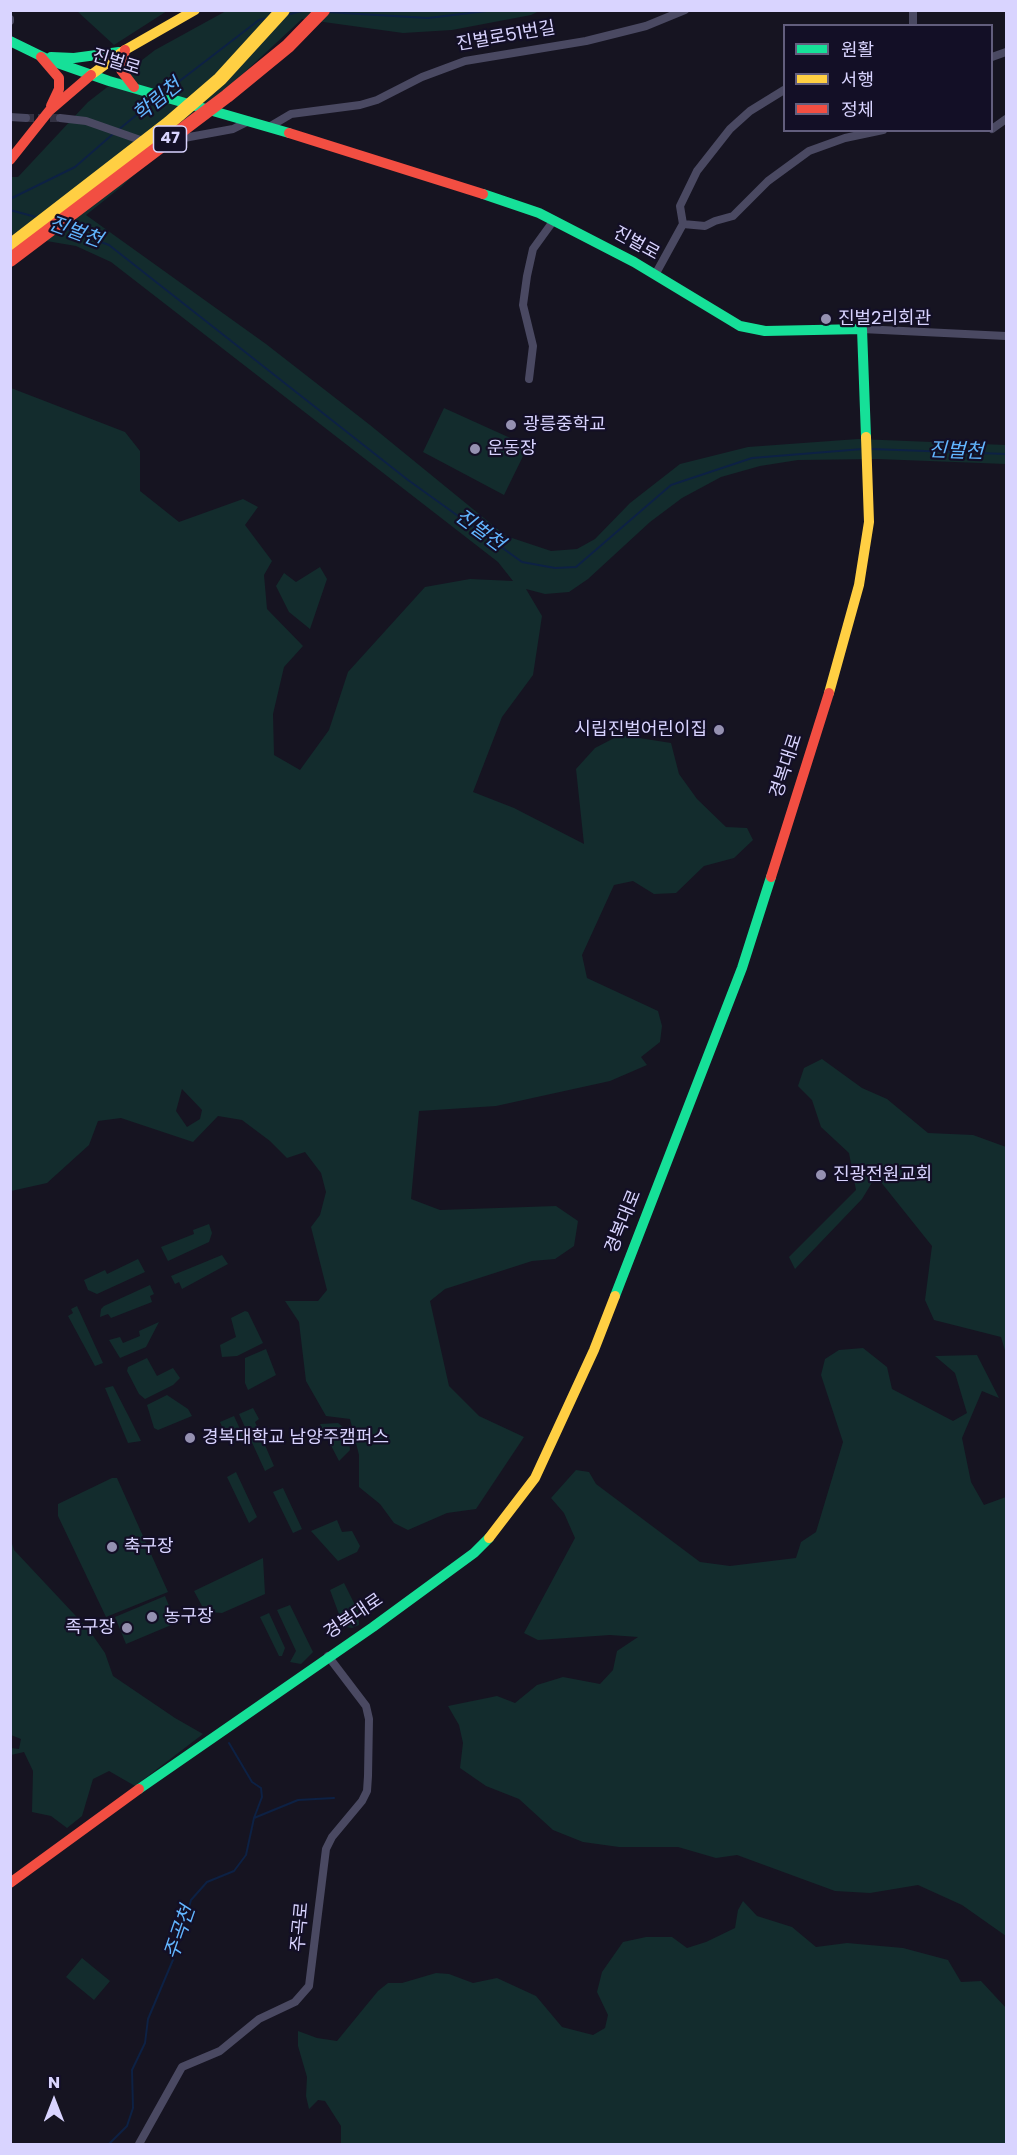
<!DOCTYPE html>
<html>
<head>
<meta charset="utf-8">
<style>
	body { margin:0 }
	#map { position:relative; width:1017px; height:2155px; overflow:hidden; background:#161421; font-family:Poppins,"Noto Sans KR",sans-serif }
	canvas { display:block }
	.frame { position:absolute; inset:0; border:12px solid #d9d4ff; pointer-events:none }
	.legend { position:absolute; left:783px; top:24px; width:210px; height:108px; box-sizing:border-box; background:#130f26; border:2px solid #625e7d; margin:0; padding:8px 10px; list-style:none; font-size:18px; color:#d9d4ff }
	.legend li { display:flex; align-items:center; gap:12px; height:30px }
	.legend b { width:30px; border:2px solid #625e7d }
	.north { position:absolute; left:24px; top:2071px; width:60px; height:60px; -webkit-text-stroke:4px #130f26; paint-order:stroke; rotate:0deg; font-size:16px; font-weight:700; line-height:24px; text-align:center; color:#d9d4ff }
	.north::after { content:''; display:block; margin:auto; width:21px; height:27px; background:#d9d4ff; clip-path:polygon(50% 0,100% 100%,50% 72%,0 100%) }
</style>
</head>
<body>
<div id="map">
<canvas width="1017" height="2155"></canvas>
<div class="frame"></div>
<ul class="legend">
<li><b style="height:8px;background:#16e098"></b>원활</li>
<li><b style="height:8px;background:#ffcf43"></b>서행</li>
<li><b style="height:8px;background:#f24e42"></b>정체</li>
</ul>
<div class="north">N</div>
</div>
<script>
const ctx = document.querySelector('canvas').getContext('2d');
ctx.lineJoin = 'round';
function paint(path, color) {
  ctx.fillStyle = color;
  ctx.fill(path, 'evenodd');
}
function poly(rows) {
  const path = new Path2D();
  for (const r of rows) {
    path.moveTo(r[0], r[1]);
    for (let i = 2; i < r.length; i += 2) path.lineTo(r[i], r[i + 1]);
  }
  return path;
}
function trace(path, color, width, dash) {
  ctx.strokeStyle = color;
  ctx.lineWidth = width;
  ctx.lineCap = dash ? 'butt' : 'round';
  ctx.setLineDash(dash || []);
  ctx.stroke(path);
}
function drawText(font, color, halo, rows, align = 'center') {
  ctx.font = font + ' Poppins,"Noto Sans KR",sans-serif';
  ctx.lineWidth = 4.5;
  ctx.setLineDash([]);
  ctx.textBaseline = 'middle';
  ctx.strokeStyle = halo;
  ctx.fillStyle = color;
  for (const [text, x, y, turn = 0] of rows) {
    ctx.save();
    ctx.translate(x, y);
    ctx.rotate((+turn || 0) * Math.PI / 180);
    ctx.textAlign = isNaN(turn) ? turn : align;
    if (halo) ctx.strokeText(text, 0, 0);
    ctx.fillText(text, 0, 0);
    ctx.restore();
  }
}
paint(poly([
	[77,11,167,11,114,45],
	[226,11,539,11,531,15,452,30,403,33,302,19,121,187,86,215,266,344,370,425,506,536,551,551,577,549,595,539,630,503,680,464,748,447,858,439,1006,445,1006,464,877,459,798,460,760,466,721,477,682,498,650,522,588,579,569,592,545,594,526,589,542,616,533,675,502,717,473,792,514,808,584,844,576,769,595,748,620,735,671,743,679,774,697,799,726,827,747,828,753,840,734,858,704,866,676,893,654,894,633,881,614,885,582,955,587,978,658,1011,662,1026,660,1042,641,1057,647,1065,610,1081,496,1106,419,1111,411,1199,440,1210,556,1206,578,1221,574,1246,555,1259,532,1261,445,1289,430,1301,449,1386,479,1416,524,1437,476,1509,447,1513,408,1530,394,1523,380,1504,359,1487,359,1455,350,1419,326,1416,306,1381,299,1322,285,1301,318,1301,327,1290,311,1227,320,1215,326,1192,321,1173,305,1152,287,1158,270,1141,242,1120,218,1116,193,1142,121,1118,98,1121,89,1145,47,1183,11,1191,11,388,125,432,140,451,140,491,179,522,243,499,258,507,245,525,272,561,264,575,267,609,303,646,284,667,273,714,274,755,300,770,329,730,348,672,425,587,470,579,513,581,498,562,111,262,76,246,11,235,10,177,18,177,88,102,155,50],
	[182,1089,202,1110,200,1119,187,1127,176,1111],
	[444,408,528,446,504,495,423,452],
	[320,567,327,579,310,629,289,612,276,586,284,573,296,582],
	[822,1059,862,1088,887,1099,928,1133,973,1135,1006,1147,1006,1354,1001,1337,934,1320,925,1300,932,1246,876,1176,862,1199,795,1269,789,1257,856,1190,849,1153,821,1127,812,1100,798,1086,804,1068],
	[209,1224,212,1233,209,1242,168,1261,161,1247,194,1234,193,1230],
	[222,1255,228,1264,182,1289,179,1282,175,1284,171,1276],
	[138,1259,145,1272,97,1294,88,1290,84,1280,105,1270,107,1274],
	[150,1285,154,1294,150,1296,152,1302,111,1318,108,1314,100,1317,101,1309,104,1306],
	[77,1306,103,1363,95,1366,68,1316,73,1313,71,1309],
	[245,1311,248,1312,263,1343,237,1356,222,1357,220,1345,236,1337,231,1318],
	[159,1322,146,1347,120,1358,109,1340,120,1337,123,1343,140,1336,139,1331],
	[863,1348,887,1367,892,1389,953,1421,967,1413,955,1373,935,1356,977,1355,999,1398,982,1391,962,1438,971,1482,984,1505,1006,1497,1006,1936,962,1905,918,1885,870,1893,835,1891,737,1855,716,1858,678,1847,619,1847,583,1842,553,1830,519,1799,486,1786,460,1768,463,1743,459,1725,448,1706,497,1696,515,1703,537,1685,563,1677,600,1684,613,1670,617,1651,638,1637,610,1635,538,1640,524,1633,575,1538,564,1513,551,1498,576,1470,589,1472,596,1484,700,1562,730,1566,796,1558,801,1542,816,1532,843,1442,821,1375,825,1359,839,1350],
	[266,1349,276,1375,248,1390,245,1383,245,1358],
	[147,1358,157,1376,173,1368,180,1378,173,1385,145,1399,139,1394,127,1371,128,1367],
	[113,1386,128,1415,141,1441,128,1443,105,1388],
	[167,1395,188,1409,192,1416,158,1430,154,1428,147,1405],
	[253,1408,259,1419,255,1422,274,1466,265,1471,239,1414],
	[234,1416,244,1438,230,1445,220,1422],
	[338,1423,348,1431,350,1450,339,1461,320,1424],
	[236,1472,257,1517,249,1523,227,1477],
	[112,1478,117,1478,168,1592,106,1617,58,1516,58,1504],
	[283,1488,302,1529,293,1533,273,1492],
	[337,1520,342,1532,352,1531,360,1546,357,1552,338,1561,311,1531],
	[10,1537,14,1550,89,1630,105,1653,113,1676,175,1718,203,1734,135,1786,109,1771,93,1779,82,1816,67,1828,51,1816,32,1812,33,1771,24,1752,11,1755,11,1748,19,1749,21,1739,11,1735],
	[263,1558,265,1594,222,1613,211,1612,202,1606,194,1591],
	[344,1583,358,1611,359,1625,352,1628,346,1627,340,1617,330,1590],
	[165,1596,176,1623,126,1644,115,1617],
	[290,1605,313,1652,301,1664,290,1662,296,1651,277,1610],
	[269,1613,285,1648,282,1656,279,1656,260,1617],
	[743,1901,757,1916,792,1927,816,1947,847,1943,903,1948,948,1960,961,1982,981,1981,1006,2008,1006,2144,341,2144,341,2126,325,2101,318,2100,309,2109,306,2096,307,2077,298,2046,298,2031,317,2038,337,2041,378,1991,388,1983,402,1983,436,1973,449,1974,473,1983,497,1978,536,1996,562,2027,593,2035,605,2028,608,2015,597,1992,602,1972,623,1942,646,1937,672,1937,687,1948,706,1942,735,1928,738,1910],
	[82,1958,110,1981,94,2000,66,1977]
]), '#132c2d');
trace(poly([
	[308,10,316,11],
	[327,12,428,18,495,10],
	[286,15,306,10],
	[164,93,259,20,268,18],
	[117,131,157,98],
	[10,199,75,167,113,134],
	[10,210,36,217],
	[61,227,109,245,408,480,522,562,555,568,576,567,671,485,752,458,863,449],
	[871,449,1006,454],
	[229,1743,252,1782,261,1788,262,1797,254,1818],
	[109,2144,127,2126,133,2108,132,2070,145,2043,148,2019,175,1955,191,1900,207,1882,234,1871,246,1855,254,1818,298,1800,334,1798]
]), '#0d2144', 2);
trace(poly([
	[26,118,60,118]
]), '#333142', 8, [8, 4]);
trace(poly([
	[913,10,913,26],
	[10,19,10,21],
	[992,57,1006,52],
	[10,117,26,118],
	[60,118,86,121,146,142],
	[269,127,291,114,360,105,377,100,422,77,465,61,586,41,646,26,685,10],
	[992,129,1006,119],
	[173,140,233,129,249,121],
	[683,224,705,226,715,221,733,216,768,181,809,151,845,138,883,130],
	[655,275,683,224,680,206,697,171,730,129,750,111,784,90],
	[862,329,1006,336],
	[529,379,533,346,523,305,527,276,533,249,554,220],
	[139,2144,182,2067,220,2051,259,2019,295,2002,309,1986,326,1849,332,1837,362,1801,367,1791,368,1776,369,1719,366,1706,328,1656]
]), '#4a4962', 8);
trace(poly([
	[10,41,49,60,109,81,289,133],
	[51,57,74,58,119,52],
	[483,194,539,213,634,262,740,326,765,331,862,329,866,437],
	[615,1296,742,968,771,877],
	[139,1789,373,1627,474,1553,489,1538]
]), '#16e098', 10);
trace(poly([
	[91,75,125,50,195,10],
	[829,693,859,585,869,522,866,437],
	[489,1538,535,1478,594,1350,615,1296]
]), '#ffcf43', 10);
trace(poly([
	[125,50,121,70,134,87],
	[41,57,59,78,59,89,51,106],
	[289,133,483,194],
	[10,160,49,111,91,75],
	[771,877,829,693],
	[10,1883,139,1789]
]), '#f24e42', 10);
trace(poly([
	[10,246,169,123,220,79,283,10]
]), '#ffcf43', 14);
trace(poly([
	[10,260,227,96,288,46,323,10]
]), '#f24e42', 14);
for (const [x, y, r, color] of [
	[826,319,6,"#9591b1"],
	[511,425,6,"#9591b1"],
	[475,449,6,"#9591b1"],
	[719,730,6,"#9591b1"],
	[821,1175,6,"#9591b1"],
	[190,1438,6,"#9591b1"],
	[112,1547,6,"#9591b1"],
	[152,1617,6,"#9591b1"],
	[127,1628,6,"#9591b1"]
]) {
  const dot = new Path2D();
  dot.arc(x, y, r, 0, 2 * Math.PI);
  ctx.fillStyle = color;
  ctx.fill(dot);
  trace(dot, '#130f26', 2);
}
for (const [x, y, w] of [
	[170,139,33]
]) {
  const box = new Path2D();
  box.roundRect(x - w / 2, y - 13, w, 26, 4.5);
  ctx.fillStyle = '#130f26';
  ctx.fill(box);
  trace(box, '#d9d4ff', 1.5);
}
drawText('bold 16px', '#d9d4ff', null, [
	["47",170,139]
]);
drawText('18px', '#d9d4ff', '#130f26', [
	["진벌로51번길",506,37,-10],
	["진벌로",116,63,17],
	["진벌로",636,244,29],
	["경복대로",787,766,-72],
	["경복대로",624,1222,-68],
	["경복대로",354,1617,-34],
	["주곡로",301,1927,-85]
]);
drawText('18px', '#d9d4ff', '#130f26', [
	["진벌2리회관",838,319],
	["광릉중학교",523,425],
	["운동장",487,449],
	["시립진벌어린이집",707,730,"right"],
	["진광전원교회",833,1175],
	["경복대학교 남양주캠퍼스",202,1438],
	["축구장",124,1547],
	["농구장",164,1617],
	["족구장",115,1628,"right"]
], 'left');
drawText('italic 20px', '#62b6ff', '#130f26', [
	["학림천",158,101,-39],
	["진벌천",75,233,20],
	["진벌천",956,452,2],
	["진벌천",479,531,36],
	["주곡천",181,1933,-71]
]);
</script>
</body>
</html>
